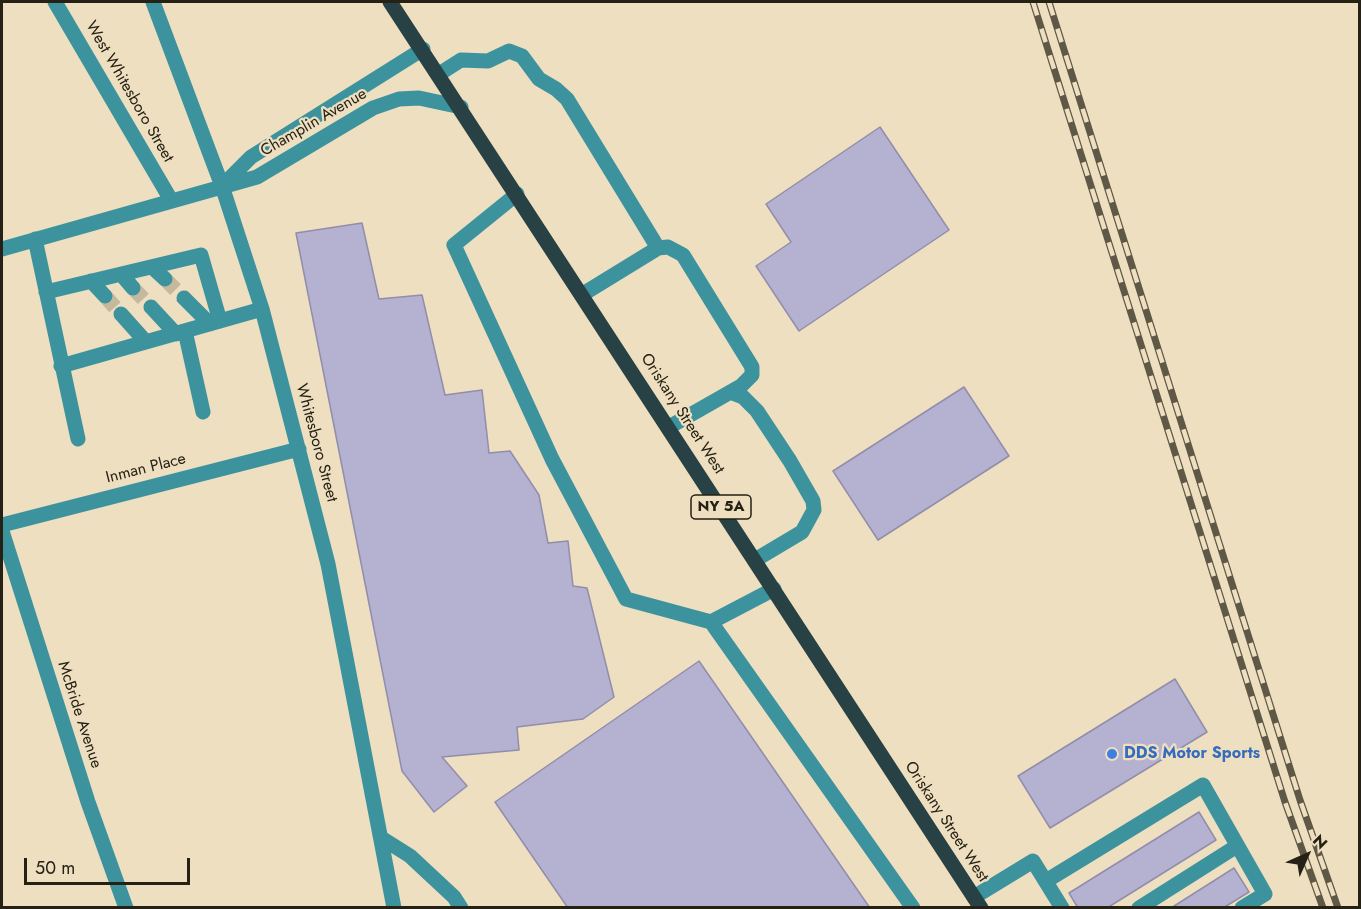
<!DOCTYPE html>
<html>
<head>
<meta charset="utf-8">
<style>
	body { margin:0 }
	#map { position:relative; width:1361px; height:909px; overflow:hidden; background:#eddfbf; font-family:Jost,sans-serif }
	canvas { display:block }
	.frame { position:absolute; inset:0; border:3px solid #262115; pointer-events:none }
	.north { position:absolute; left:1277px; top:825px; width:60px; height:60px; -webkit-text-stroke:4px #eddfbf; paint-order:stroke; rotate:45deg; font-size:16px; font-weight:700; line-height:24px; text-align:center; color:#262115 }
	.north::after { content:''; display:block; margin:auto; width:21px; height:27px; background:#262115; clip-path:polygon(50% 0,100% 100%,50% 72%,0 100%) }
	.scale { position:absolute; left:24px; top:858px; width:166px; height:27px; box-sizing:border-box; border:3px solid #262115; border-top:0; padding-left:8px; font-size:18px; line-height:21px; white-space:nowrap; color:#262115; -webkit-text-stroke:4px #eddfbf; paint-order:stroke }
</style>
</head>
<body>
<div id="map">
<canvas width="1361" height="909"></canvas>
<div class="frame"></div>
<div class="north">N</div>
<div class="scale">50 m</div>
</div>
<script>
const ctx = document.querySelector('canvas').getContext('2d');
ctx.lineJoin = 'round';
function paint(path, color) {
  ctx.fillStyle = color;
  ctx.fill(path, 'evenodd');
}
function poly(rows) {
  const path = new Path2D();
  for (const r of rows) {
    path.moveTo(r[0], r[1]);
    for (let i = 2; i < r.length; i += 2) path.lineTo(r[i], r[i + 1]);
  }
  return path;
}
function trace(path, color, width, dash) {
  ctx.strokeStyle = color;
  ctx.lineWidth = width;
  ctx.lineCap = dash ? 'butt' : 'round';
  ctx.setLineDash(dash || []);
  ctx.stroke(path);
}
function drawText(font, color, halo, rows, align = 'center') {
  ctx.font = font + ' Jost,sans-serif';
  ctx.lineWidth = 4.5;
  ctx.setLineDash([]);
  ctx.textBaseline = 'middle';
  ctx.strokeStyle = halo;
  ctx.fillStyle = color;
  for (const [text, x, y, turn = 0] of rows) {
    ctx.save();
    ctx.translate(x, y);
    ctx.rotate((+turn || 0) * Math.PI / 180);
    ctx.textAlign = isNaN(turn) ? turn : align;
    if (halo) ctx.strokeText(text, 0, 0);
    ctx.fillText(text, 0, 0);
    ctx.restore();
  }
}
const building = poly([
	[880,127,949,230,799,331,756,266,791,242,766,204,880,127],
	[362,223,379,299,422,295,445,395,482,390,489,453,510,451,539,495,548,543,568,541,573,586,587,588,614,697,583,719,517,727,519,750,442,757,467,786,434,812,402,771,296,233,362,223],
	[964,387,1009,456,878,540,833,471,964,387],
	[699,661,870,908,568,908,495,802,699,661],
	[1175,679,1207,732,1050,828,1018,776,1175,679],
	[1199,812,1216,840,1107,908,1078,908,1069,893,1199,812],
	[1234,868,1249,892,1223,908,1171,908,1234,868]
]);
paint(building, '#b5b1d1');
trace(building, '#918dab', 1.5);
trace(poly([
	[165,279,184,298],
	[133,288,151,307],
	[105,296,121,314]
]), '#c5b99d', 15, [15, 8]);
trace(poly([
	[55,2,171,200],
	[153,2,222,186,262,309,328,564,394,908],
	[439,74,461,60,488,61,509,51,522,56,539,79,556,89,567,99,658,248],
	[222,186,251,157,423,49],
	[517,194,454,245,552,459,626,599,711,622],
	[35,239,78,439],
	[2,249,257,177,373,108,399,99,419,98,461,107],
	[152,267,165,279],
	[121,274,133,288],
	[91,281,105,296],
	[46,292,201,255,220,321],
	[583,294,658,248,668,247,683,255,752,367,752,375,741,386,669,427],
	[184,298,210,324],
	[151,307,176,334],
	[121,314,146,342],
	[185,331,203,412],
	[61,366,262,309],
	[730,392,743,397,757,411,790,461,813,501,814,510,802,532,755,560],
	[2,525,299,449],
	[2,531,88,802,126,908],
	[774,589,711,622,913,908],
	[383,839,410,856,454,897,461,908],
	[1046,881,1203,785,1265,894,1242,908],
	[974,897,1033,861,1062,908],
	[1139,908,1237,846]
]), '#3c939e', 15);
trace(poly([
	[390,2,981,908]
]), '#274144', 15);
const rail = poly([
	[1033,2,1285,802,1323,908],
	[1049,2,1300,800,1338,908]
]);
trace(rail, '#605846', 7);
trace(rail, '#eddfbf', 4.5, [14]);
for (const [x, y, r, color] of [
	[1112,754,6,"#3f7fe0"]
]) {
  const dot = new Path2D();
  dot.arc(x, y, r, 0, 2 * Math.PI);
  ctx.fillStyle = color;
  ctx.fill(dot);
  trace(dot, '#eddfbf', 2);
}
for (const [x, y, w] of [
	[721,507,60]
]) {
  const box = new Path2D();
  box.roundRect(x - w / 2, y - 12, w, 24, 4.5);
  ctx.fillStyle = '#eddfbf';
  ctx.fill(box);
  trace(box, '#262115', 1.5);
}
drawText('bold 15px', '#262115', null, [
	["NY 5A",721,507]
]);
drawText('16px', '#262115', '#eddfbf', [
	["West Whitesboro Street",129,92,60],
	["Champlin Avenue",314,123,-30],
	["Oriskany Street West",682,414,57],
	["Whitesboro Street",316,443,75],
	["Inman Place",146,469,-14],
	["McBride Avenue",79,715,72],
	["Oriskany Street West",946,822,57]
]);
drawText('bold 16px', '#366cbe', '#eddfbf', [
	["DDS Motor Sports",1124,754]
], 'left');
</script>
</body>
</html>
